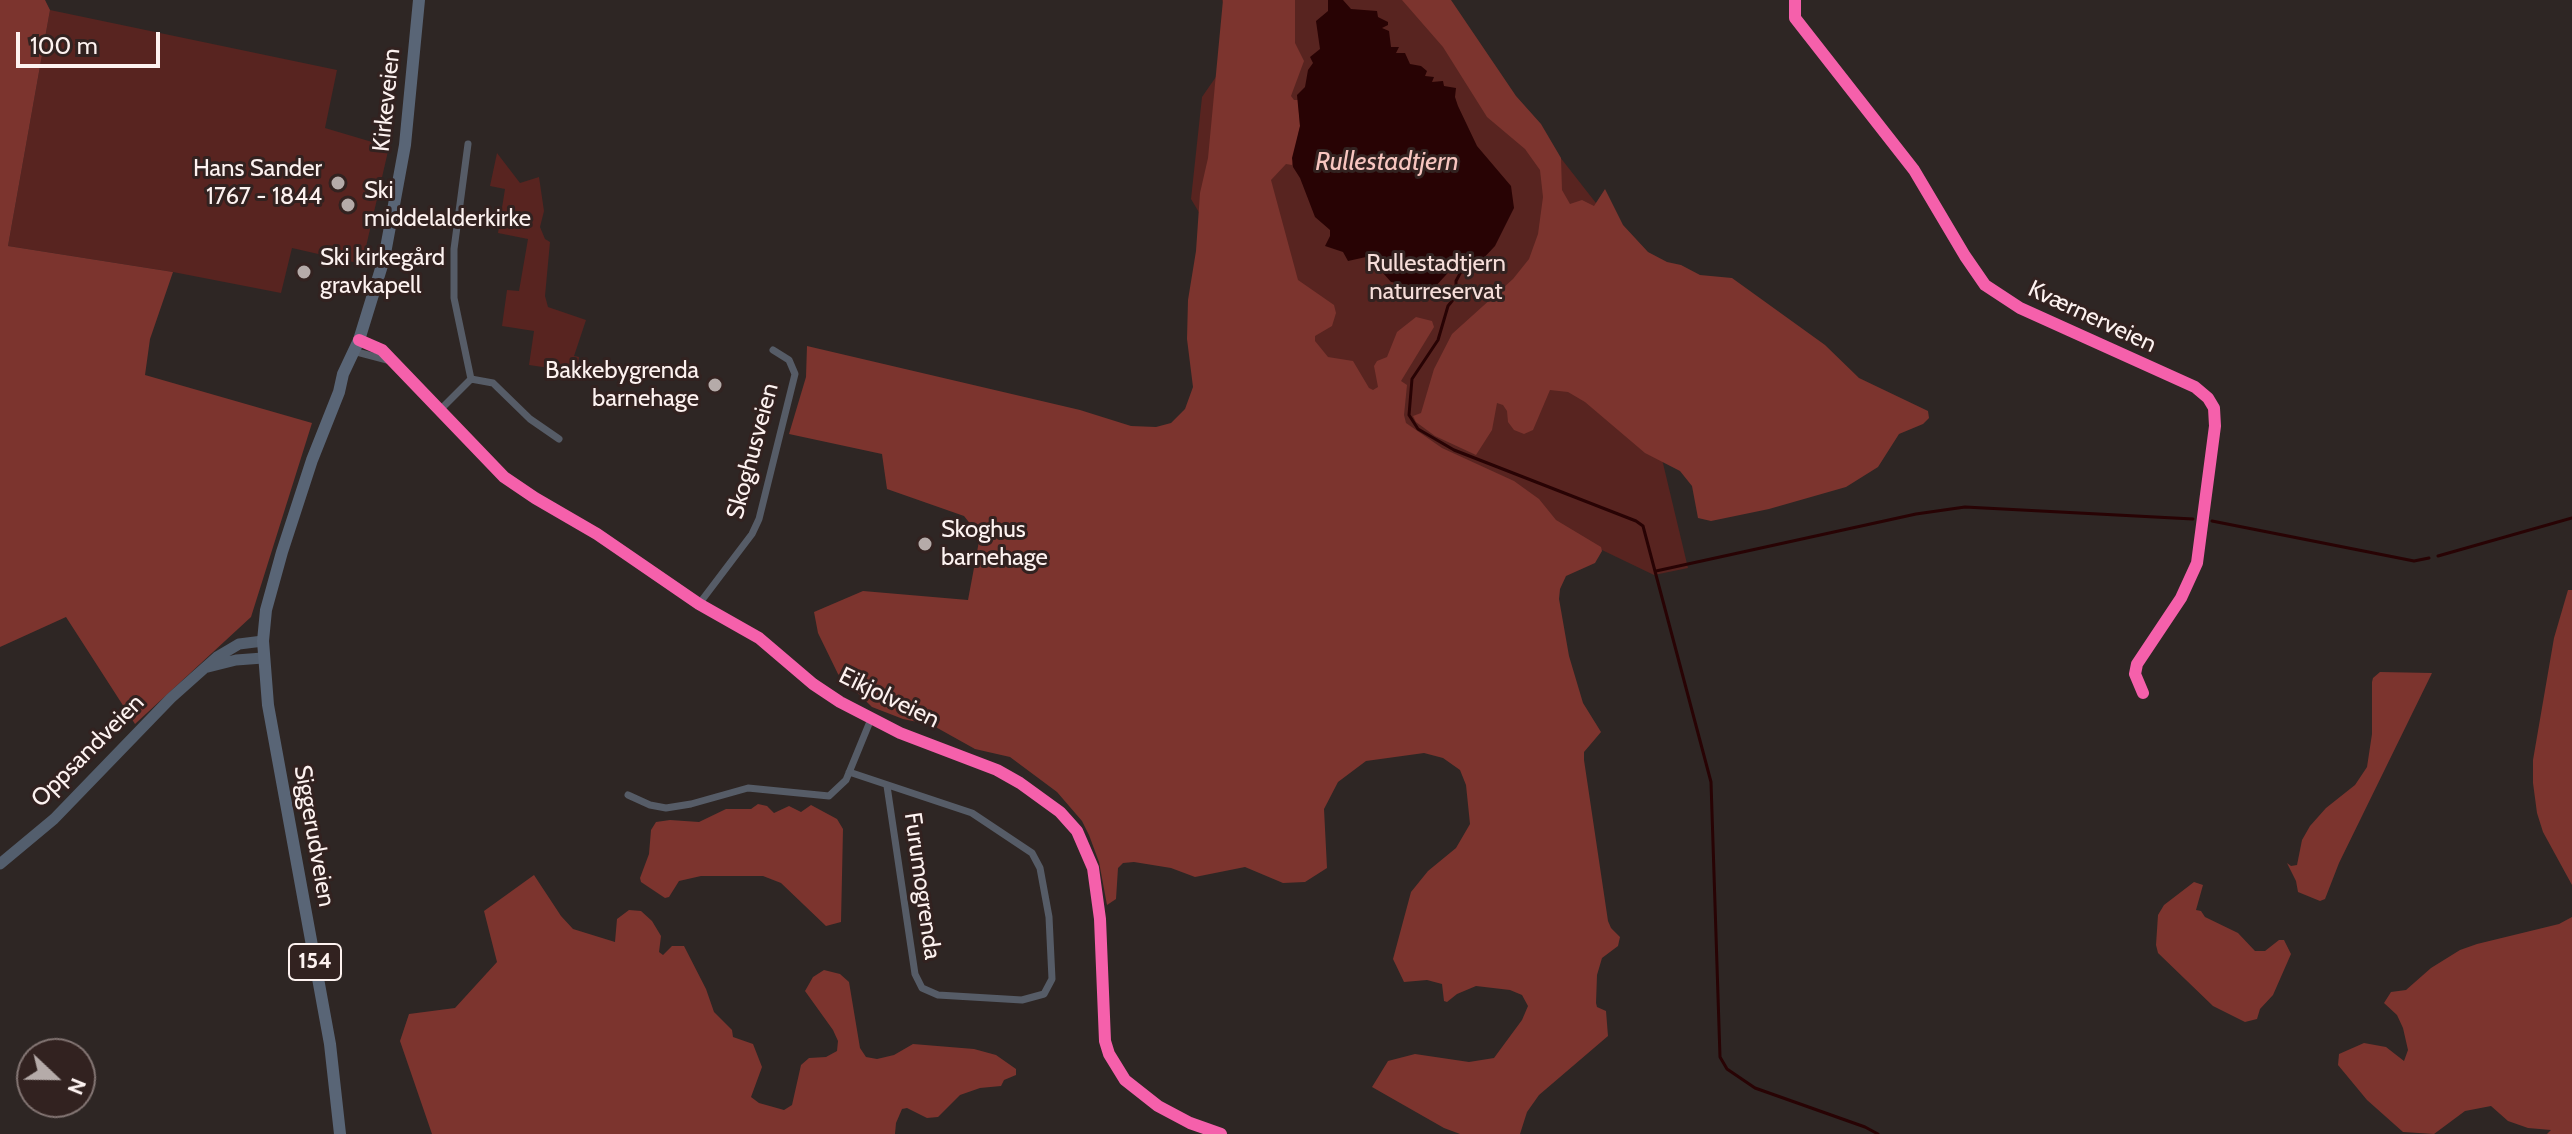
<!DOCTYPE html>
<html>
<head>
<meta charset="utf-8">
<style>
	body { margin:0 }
	#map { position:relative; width:2572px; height:1134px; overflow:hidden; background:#2e2624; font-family:Cabin,sans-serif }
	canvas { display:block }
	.north { position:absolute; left:16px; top:1038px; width:80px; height:80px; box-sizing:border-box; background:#322220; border:2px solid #837573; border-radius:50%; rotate:112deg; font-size:22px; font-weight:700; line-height:32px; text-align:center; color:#fdf2f0 }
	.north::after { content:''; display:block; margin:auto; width:28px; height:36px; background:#b5aba9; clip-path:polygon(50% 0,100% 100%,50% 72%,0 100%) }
	.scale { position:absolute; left:16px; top:32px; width:144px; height:36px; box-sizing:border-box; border:4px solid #fdf2f0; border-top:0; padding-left:10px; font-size:24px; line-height:28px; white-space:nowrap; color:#fdf2f0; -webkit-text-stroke:6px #322220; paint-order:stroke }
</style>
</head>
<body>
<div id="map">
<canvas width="2572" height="1134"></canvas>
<div class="north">N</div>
<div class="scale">100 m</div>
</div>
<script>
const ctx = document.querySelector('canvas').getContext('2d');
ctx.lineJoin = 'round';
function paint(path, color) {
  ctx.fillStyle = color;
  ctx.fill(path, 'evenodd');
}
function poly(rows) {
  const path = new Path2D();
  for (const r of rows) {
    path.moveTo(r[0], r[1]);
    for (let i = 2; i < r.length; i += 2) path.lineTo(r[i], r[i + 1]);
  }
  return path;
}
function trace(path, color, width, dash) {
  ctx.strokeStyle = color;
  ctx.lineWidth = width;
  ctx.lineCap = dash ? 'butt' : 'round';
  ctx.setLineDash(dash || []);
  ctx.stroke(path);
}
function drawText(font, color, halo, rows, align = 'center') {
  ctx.font = font + ' Cabin,sans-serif';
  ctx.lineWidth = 6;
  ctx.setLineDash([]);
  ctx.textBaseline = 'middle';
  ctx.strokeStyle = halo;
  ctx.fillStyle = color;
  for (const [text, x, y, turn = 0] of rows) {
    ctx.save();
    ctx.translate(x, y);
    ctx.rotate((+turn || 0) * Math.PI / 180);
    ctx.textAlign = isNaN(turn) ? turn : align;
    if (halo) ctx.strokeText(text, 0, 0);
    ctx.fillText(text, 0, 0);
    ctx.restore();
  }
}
paint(poly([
	[1222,0,1437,0,1603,212,1688,568,1654,575,1319,414,1191,199,1202,97,1238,45],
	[50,10,337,70,325,128,389,147,362,264,292,248,281,293,173,272,8,246],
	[497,153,520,183,539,177,544,211,540,227,545,239,550,242,545,296,548,307,586,320,574,356,579,357,577,372,529,365,534,331,502,326,507,290,519,291,528,239,498,233,505,189,490,186]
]), '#582420');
paint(poly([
	[0,0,45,0,50,10,8,246,173,272,150,339,145,375,312,423,251,617,135,724,66,617,0,647],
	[1223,0,1295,0,1295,43,1304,61,1291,96,1294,100,1298,100,1300,126,1292,165,1286,164,1271,180,1298,280,1334,305,1336,313,1332,326,1315,336,1315,341,1328,357,1353,361,1369,388,1373,390,1378,387,1374,366,1377,361,1387,357,1397,332,1416,317,1432,321,1434,327,1401,381,1407,385,1404,415,1406,423,1442,448,1514,481,1539,499,1556,520,1601,547,1602,551,1595,563,1566,576,1560,589,1559,599,1569,656,1583,703,1601,732,1584,752,1584,760,1608,921,1611,928,1620,937,1618,946,1602,958,1597,975,1596,1003,1597,1007,1606,1011,1608,1036,1539,1095,1527,1112,1520,1134,1460,1134,1444,1128,1372,1087,1388,1061,1415,1054,1469,1062,1494,1058,1522,1020,1528,1006,1522,995,1510,990,1476,986,1457,994,1447,1002,1444,1001,1442,984,1427,980,1404,982,1393,959,1411,892,1428,871,1456,848,1470,824,1466,785,1460,770,1443,758,1424,753,1366,761,1338,782,1324,809,1327,868,1305,882,1283,883,1245,867,1195,877,1171,868,1134,862,1123,863,1118,868,1116,899,1107,905,1099,862,1089,835,1082,821,1057,792,1010,757,975,749,932,725,903,719,872,707,838,674,818,633,814,612,863,591,968,600,980,536,964,516,887,489,882,454,789,434,806,377,807,346,1080,410,1131,426,1156,427,1171,423,1185,409,1193,387,1187,339,1188,300,1196,251,1200,193,1208,158],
	[1402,0,1451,0,1516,96,1541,124,1561,158,1562,190,1570,204,1582,200,1594,206,1605,189,1623,225,1648,252,1667,262,1681,265,1700,275,1732,278,1825,345,1859,378,1928,411,1929,418,1923,424,1899,434,1878,467,1846,487,1769,509,1711,521,1698,518,1692,486,1680,471,1645,453,1585,402,1568,392,1550,390,1533,430,1524,434,1514,430,1508,422,1507,411,1503,405,1497,403,1492,430,1476,455,1435,436,1416,422,1413,416,1421,413,1434,369,1452,334,1513,279,1529,259,1538,234,1543,197,1540,170,1525,149,1487,117,1443,47],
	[2568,590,2572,590,2572,885,2543,832,2537,813,2533,783,2533,760,2554,638],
	[2380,672,2432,673,2339,863,2325,899,2320,901,2298,892,2296,881,2287,863,2291,866,2297,865,2302,840,2310,826,2326,808,2355,785,2367,767,2372,734,2372,682,2373,678],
	[758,804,767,806,774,813,789,806,801,812,811,805,837,819,843,829,841,922,826,926,781,883,763,876,701,876,679,881,669,897,665,898,641,882,640,878,649,854,651,830,656,822,670,820,699,822,726,809,751,809],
	[534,875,561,916,573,929,615,942,617,919,629,910,641,911,652,921,661,936,659,952,663,955,672,946,684,946,706,989,714,1012,732,1030,733,1037,753,1044,762,1067,751,1097,759,1103,784,1110,792,1105,801,1065,809,1058,826,1057,837,1051,838,1041,833,1030,805,991,813,977,824,970,840,974,849,982,860,1048,866,1057,877,1059,894,1055,913,1044,974,1049,996,1055,1016,1069,1016,1075,1004,1080,1001,1086,980,1088,960,1095,938,1117,927,1118,907,1108,902,1109,896,1123,895,1134,432,1134,400,1041,409,1014,455,1008,497,962,484,911],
	[2194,882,2203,885,2196,910,2201,911,2205,917,2238,933,2255,951,2265,951,2279,940,2284,940,2291,954,2273,995,2260,1009,2257,1019,2245,1022,2213,1006,2158,953,2156,945,2158,915,2164,905],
	[2572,917,2572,1134,2547,1134,2551,1130,2528,1128,2508,1121,2491,1106,2465,1111,2434,1134,2403,1132,2367,1100,2338,1065,2339,1054,2364,1043,2386,1047,2404,1061,2408,1050,2403,1028,2397,1015,2384,1003,2391,992,2406,990,2431,968,2460,950,2477,944,2559,924]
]), '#7c342e');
paint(poly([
	[1328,0,1343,0,1351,9,1377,11,1378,17,1388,22,1388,25,1382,28,1389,31,1391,47,1399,47,1396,53,1405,53,1410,64,1421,66,1427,71,1425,76,1434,77,1432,82,1443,81,1444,86,1456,88,1455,97,1458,106,1477,146,1511,186,1514,208,1495,246,1479,263,1463,268,1455,265,1435,287,1427,291,1415,292,1409,285,1391,282,1383,273,1378,262,1372,259,1366,257,1348,261,1343,252,1325,246,1330,236,1330,230,1315,217,1300,178,1293,167,1292,158,1300,126,1297,95,1305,87,1308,70,1313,63,1310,57,1320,49,1316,21,1328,11]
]), '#280304');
trace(poly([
	[1463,268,1456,281,1456,296,1448,306,1438,340,1412,379,1409,415,1418,429,1454,450,1636,521,1643,526,1711,782,1720,1057,1727,1069,1755,1088,1865,1127,1878,1134],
	[2212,521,2414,561,2429,558],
	[2438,556,2572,518],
	[1656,571,1916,514,1965,507,2193,519]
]), '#280304', 3);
trace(poly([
	[1795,0,1795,18,1914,170,1965,256,1985,285,2020,308,2195,387,2208,398,2214,408,2215,426,2197,563,2181,598,2137,664,2135,674,2143,693],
	[359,340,382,350,504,477,535,498,597,534,699,604,759,638,813,684,840,702,900,733,997,770,1020,783,1060,812,1077,831,1093,868,1100,919,1105,1041,1109,1054,1125,1080,1158,1106,1190,1123,1221,1134],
	[353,351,391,361],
	[471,379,493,383,530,419,559,439],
	[439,411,471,379,454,298,454,249,468,144],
	[699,604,752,534,759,519,795,374,789,360,773,350],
	[849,772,972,813,1032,853,1040,868,1049,917,1052,979,1044,994,1022,1000,938,995,922,988,915,974,887,786],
	[628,795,650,805,666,808,691,804,748,788,829,796,846,780,871,719]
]), '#565c67', 7);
trace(poly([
	[208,667,236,660,263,658],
	[0,864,54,819,171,698,217,657,239,644,263,641]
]), '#535e6d', 11);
trace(poly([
	[340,1134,330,1044,268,705,263,641,266,610,282,552,312,460,339,392,343,374,359,340,384,259,405,145,419,0]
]), '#596576', 12);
trace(poly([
	[1795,0,1795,18,1914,170,1965,256,1985,285,2020,308,2195,387,2208,398,2214,408,2215,426,2197,563,2181,598,2137,664,2135,674,2143,693],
	[359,340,382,350,504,477,535,498,597,534,699,604,759,638,813,684,840,702,900,733,997,770,1020,783,1060,812,1077,831,1093,868,1100,919,1105,1041,1109,1054,1125,1080,1158,1106,1190,1123,1221,1134]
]), '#f560ab', 12);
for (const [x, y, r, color] of [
	[338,183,8,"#b5aba9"],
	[348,205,8,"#b5aba9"],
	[304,272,8,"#b5aba9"],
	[715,385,8,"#b5aba9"],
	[925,544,8,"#b5aba9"]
]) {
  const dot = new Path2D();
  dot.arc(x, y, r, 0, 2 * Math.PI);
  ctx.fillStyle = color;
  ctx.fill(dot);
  trace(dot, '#322220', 3);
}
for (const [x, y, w] of [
	[315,962,52]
]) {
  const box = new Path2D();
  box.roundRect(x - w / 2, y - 18, w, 36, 6);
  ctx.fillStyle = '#322220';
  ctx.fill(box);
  trace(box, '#fdf2f0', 2);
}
drawText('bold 22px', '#fdf2f0', null, [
	["154",315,962]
]);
drawText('24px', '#fdf2f0', '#322220', [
	["Kirkeveien",387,100,-84],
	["Kværnerveien",2092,317,25],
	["Skoghusveien",753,451,-75],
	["Eikjolveien",889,698,26],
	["Oppsandveien",88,751,-45],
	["Siggerudveien",314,836,80],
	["Furumogrenda",922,886,82]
]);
drawText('24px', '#fdf2f0', '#322220', [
	["Hans Sander",322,169,"right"],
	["1767 - 1844",322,197,"right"],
	["Ski",364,191],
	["middelalderkirke",364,219],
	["Ski kirkegård",320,258],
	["gravkapell",320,286],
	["Bakkebygrenda",699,371,"right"],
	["barnehage",699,399,"right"],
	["Skoghus",941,530],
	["barnehage",941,558]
], 'left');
drawText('24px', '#f6ddd9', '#322220', [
	["Rullestadtjern",1436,264],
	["naturreservat",1436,292]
]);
drawText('italic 26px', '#f8c6c0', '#322220', [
	["Rullestadtjern",1387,162]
]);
</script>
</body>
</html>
